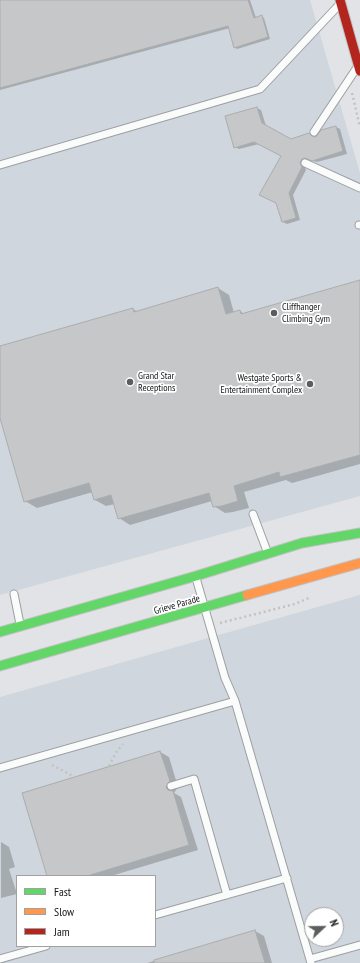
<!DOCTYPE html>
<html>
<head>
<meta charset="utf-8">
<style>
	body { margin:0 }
	#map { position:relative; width:360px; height:963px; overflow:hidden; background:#e1e3e6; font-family:"PT Sans Narrow",sans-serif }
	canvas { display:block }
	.legend { position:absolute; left:16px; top:875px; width:140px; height:72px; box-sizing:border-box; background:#fff; border:1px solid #a1a1a2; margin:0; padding:5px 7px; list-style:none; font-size:12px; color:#141516 }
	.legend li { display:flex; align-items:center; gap:8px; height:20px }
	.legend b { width:20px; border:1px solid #a1a1a2 }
	.north { position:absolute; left:304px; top:907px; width:40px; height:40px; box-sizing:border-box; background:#fff; border:1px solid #a1a1a2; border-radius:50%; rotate:68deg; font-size:11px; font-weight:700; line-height:16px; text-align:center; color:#141516 }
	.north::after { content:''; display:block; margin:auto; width:14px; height:18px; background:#5c5d5f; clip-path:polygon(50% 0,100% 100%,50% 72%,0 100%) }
</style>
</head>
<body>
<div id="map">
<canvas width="360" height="963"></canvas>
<ul class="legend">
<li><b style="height:5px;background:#63d668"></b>Fast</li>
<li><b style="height:5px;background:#ff974d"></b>Slow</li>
<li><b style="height:5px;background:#b3261e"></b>Jam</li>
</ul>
<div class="north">N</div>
</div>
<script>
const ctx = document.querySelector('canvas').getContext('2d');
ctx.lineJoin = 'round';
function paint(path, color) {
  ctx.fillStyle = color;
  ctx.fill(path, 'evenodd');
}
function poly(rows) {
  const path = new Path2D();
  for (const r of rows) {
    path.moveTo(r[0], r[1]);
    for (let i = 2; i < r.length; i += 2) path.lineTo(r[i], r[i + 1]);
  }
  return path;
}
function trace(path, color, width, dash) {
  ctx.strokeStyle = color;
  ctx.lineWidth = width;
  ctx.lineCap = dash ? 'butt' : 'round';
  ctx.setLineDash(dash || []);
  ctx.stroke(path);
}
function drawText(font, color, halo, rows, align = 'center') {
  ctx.font = font + ' "PT Sans Narrow",sans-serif';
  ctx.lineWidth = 3.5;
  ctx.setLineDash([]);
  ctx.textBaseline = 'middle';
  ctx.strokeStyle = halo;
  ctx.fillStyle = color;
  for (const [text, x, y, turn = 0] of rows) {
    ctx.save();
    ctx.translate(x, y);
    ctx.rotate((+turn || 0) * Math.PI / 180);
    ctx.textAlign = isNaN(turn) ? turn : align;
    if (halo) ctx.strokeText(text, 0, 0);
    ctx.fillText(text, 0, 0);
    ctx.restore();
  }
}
paint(poly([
	[0,0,310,0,360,173,360,496,0,595],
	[360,595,360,963,0,963,0,697],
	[17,876,155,876,155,946,17,946],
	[312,915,336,915,336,939,312,939]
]), '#d0d6dd');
paint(poly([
	[0,0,250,0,256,18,262,17,264,18,270,39,237,49,234,47,230,28,0,90],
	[257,108,261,110,266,126,291,140,316,138,336,127,340,129,347,154,317,162,309,160,304,164,306,170,293,195,300,220,287,224,283,222,277,203,282,156,259,144,239,149,235,147],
	[360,281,360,464,292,483,286,480,244,492,249,508,233,512,225,513,214,506,212,501,130,525,119,518,115,504,106,506,95,500,93,492,37,508,25,501,0,414,0,347,133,309,138,312,218,288,229,295,234,313,240,311,244,314],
	[160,752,169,757,178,787,174,793,181,797,198,850,111,876,48,876,23,793],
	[1,842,9,847,15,867,9,869,17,894,1,898],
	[255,931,264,936,272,963,147,963]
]), '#0003');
const building = poly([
	[0,0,248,0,254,18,262,15,268,37,234,48,228,26,0,88,0,0],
	[257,107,262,123,291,139,309,133,312,136,316,137,321,130,336,126,343,151,312,161,305,158,302,159,300,163,302,167,289,193,296,218,282,222,276,203,259,195,281,156,254,142,234,148,225,116,257,107],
	[360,280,360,455,280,477,279,472,234,486,238,501,222,506,213,507,209,493,118,519,111,495,94,500,89,483,24,502,0,418,0,346,133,308,134,312,218,287,226,314,240,310,241,314,360,280],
	[160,751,170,781,166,787,168,790,173,791,189,845,87,876,47,876,22,793,160,751],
	[255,930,265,963,154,963,154,960,255,930]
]);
paint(building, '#c6c7c9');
trace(building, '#abadae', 1);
const lane = poly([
	[314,132,356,69],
	[305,163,360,188],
	[0,165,260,89,338,6],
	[359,225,360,225],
	[253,514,267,551],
	[196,578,225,678,235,701,311,963],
	[14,594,20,624],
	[0,768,235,701],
	[171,786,194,779,227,895],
	[155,915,287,878],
	[0,959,46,946],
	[310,959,360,945]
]);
const fast = poly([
	[0,632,196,576,302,543,360,533],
	[0,666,247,595]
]);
const slow = poly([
	[247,595,360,563]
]);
const jam = poly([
	[340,0,360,71]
]);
trace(lane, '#9d9fa1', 9);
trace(fast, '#c1c1c3', 11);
trace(slow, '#c1c1c3', 11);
trace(jam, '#c1c1c3', 11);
trace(poly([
	[352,93,360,127],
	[220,623,295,604,311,597],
	[52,765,75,777],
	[109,766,117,751,123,744]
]), '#c2c2c3', 2.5, [2, 3]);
trace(lane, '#fafbfb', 7);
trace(fast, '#63d668', 9);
trace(slow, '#ff974d', 9);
trace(jam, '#b3261e', 9);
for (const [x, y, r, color] of [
	[274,313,4,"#5c5d5f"],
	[130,382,4,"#5c5d5f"],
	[310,384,4,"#5c5d5f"]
]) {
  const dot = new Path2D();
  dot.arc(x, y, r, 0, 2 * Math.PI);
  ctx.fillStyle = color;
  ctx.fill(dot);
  trace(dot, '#fff', 1.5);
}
drawText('10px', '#141516', '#fff', [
	["Cliffhanger",282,307],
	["Climbing Gym",282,319],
	["Grand Star",138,376],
	["Receptions",138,388],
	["Westgate Sports &",302,378,"right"],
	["Entertainment Complex",302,390,"right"]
], 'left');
drawText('10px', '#141516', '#fff', [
	["Grieve Parade",177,605,-16]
]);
</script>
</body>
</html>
